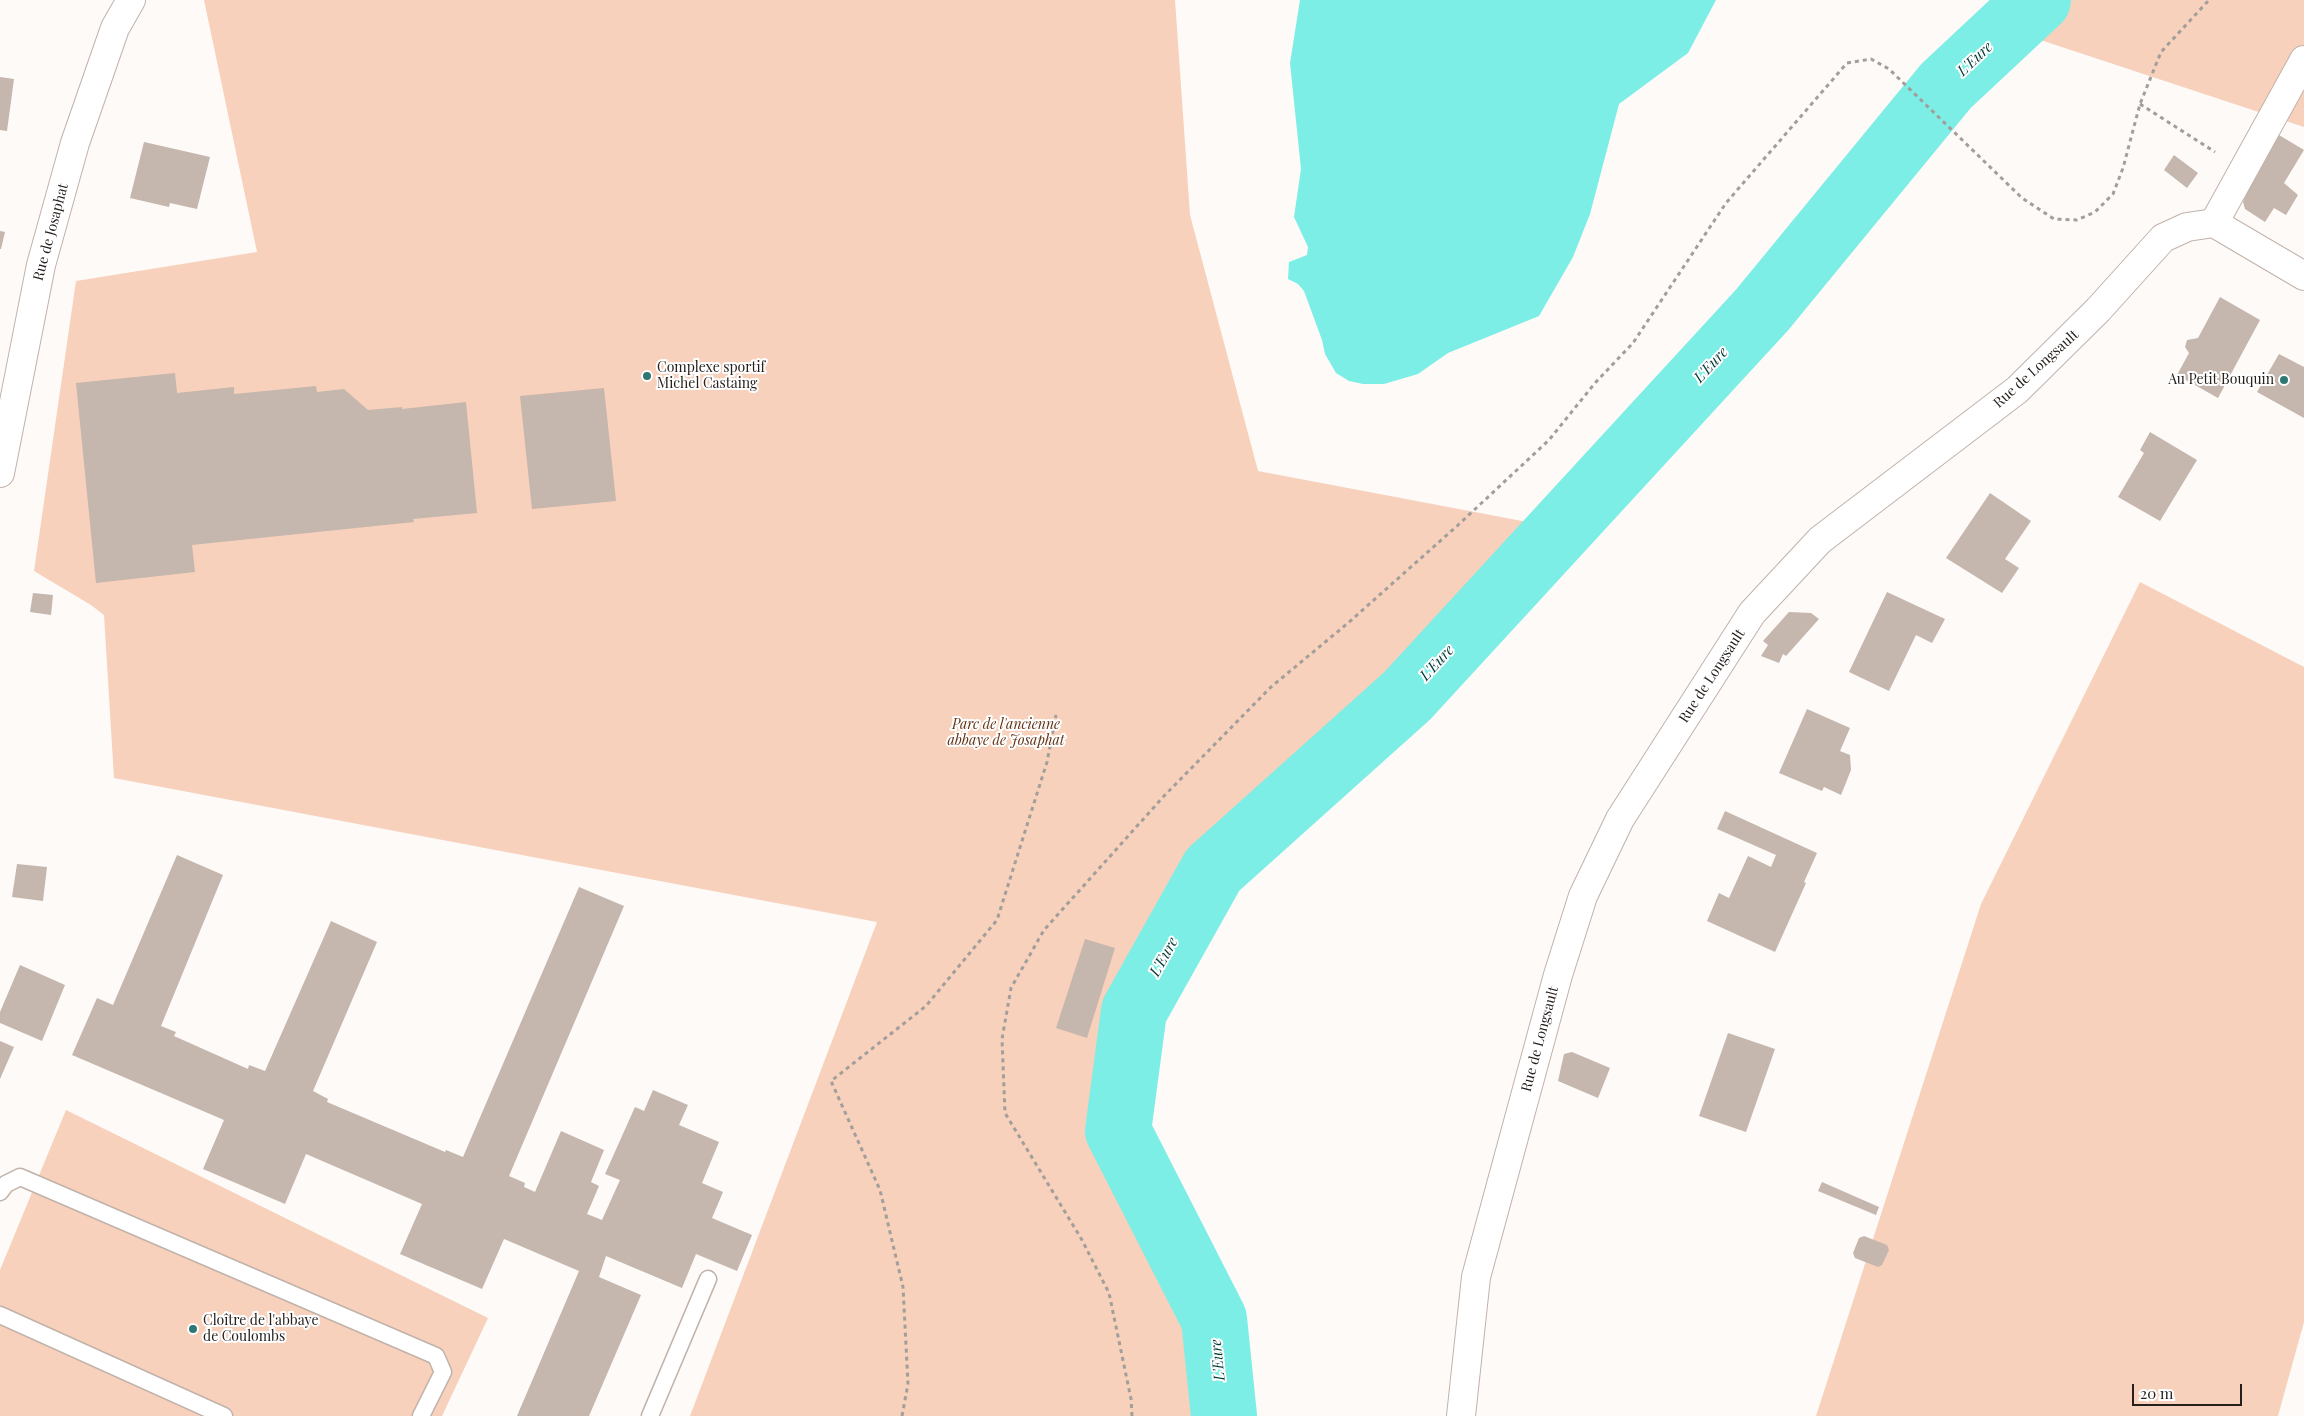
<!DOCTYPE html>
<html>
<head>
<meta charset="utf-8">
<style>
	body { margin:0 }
	#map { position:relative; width:2304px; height:1416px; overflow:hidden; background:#fdfaf8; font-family:"Playfair Display",serif }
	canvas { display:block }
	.scale { position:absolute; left:2132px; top:1384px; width:110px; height:22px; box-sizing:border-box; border:2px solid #26201d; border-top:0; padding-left:6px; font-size:15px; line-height:18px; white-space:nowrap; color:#26201d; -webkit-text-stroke:4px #fff; paint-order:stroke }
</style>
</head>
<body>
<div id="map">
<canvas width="2304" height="1416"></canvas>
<div class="scale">20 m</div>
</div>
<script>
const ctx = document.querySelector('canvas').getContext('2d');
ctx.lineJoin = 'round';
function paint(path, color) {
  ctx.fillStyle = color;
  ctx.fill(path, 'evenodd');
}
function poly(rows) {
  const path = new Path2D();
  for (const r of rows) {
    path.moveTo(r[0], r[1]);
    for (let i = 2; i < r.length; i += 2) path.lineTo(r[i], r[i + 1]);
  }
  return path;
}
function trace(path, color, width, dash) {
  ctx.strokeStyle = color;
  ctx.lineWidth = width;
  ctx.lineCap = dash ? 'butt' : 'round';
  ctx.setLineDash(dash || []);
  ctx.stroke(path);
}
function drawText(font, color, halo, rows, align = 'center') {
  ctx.font = font + ' "Playfair Display",serif';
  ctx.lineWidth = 4;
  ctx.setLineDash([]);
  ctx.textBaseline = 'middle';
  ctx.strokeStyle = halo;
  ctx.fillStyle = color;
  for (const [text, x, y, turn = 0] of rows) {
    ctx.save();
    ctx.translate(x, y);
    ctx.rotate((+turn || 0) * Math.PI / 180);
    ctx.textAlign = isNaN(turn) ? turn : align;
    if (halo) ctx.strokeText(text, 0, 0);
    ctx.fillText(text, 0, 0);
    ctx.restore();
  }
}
paint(poly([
	[204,0,1175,0,1190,215,1258,471,1538,524,1387,685,1199,857,1120,1007,1096,1130,1182,1316,1195,1416,690,1416,877,922,114,778,104,615,91,605,34,571,76,281,257,252],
	[1994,0,2304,0,2304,127,1980,20],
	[2140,582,2304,667,2304,1322,2278,1416,1816,1416,1981,904],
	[66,1110,488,1318,442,1416,0,1416,0,1270]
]), '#f7d1bb');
paint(poly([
	[1300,0,1716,0,1688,53,1619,104,1590,214,1573,257,1539,316,1448,353,1418,374,1384,384,1363,384,1349,381,1336,373,1325,354,1322,340,1304,291,1298,284,1288,279,1289,262,1307,255,1308,247,1294,217,1301,169,1290,63]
]), '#7deee6');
trace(poly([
	[1224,1416,1214,1319,1118,1131,1134,1011,1213,870,1407,696,1762,310,1946,86,2038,0]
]), '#7deee6', 66);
paint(poly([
	[0,77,14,79,7,131,0,130],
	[2279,135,2304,150,2284,183,2298,195,2286,215,2274,208,2265,222,2245,209,2243,202,2258,167],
	[144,142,210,157,197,209,170,203,169,207,130,198],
	[2174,155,2198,173,2187,188,2164,170],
	[0,231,5,232,1,249,0,249],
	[2220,297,2260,320,2218,398,2177,375,2189,353,2185,347,2187,340,2198,338],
	[2279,354,2304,367,2304,418,2257,392],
	[175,373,177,393,234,387,234,394,316,386,317,392,344,389,368,410,402,407,402,409,466,402,477,513,413,519,414,522,192,545,195,572,96,583,76,383],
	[604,388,616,501,532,509,520,396],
	[2150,432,2197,460,2160,521,2118,497,2144,453,2140,450],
	[1990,493,2031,521,2005,559,2019,568,2002,593,1946,558],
	[1887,592,1945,619,1932,643,1916,635,1889,691,1849,672],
	[33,593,53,595,51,615,30,612],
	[1789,612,1811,613,1819,619,1786,656,1783,654,1779,663,1761,656,1768,645,1763,641],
	[1807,709,1850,728,1840,751,1850,755,1851,770,1841,795,1824,787,1822,791,1779,773],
	[1725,811,1817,853,1804,882,1806,883,1775,952,1707,921,1719,893,1729,898,1748,856,1771,867,1776,855,1717,829],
	[177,855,223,875,161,1026,176,1032,174,1036,248,1069,249,1065,265,1071,331,921,377,942,313,1091,328,1099,327,1102,445,1152,446,1150,463,1157,579,887,624,906,509,1176,525,1183,524,1187,535,1192,561,1131,604,1150,591,1182,599,1186,587,1214,602,1220,620,1180,605,1174,635,1107,644,1111,653,1090,688,1105,679,1125,719,1142,702,1183,723,1192,712,1218,752,1235,737,1271,696,1254,682,1288,606,1256,599,1277,641,1295,589,1416,517,1416,579,1271,504,1239,482,1289,400,1254,422,1204,306,1154,285,1204,203,1169,224,1120,72,1055,97,998,113,1005],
	[17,864,47,867,43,901,12,897],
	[1085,939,1115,948,1087,1038,1056,1028],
	[20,965,65,985,42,1041,0,1023,0,1012],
	[1728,1033,1775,1049,1746,1132,1699,1116],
	[0,1041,14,1047,0,1079],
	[1572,1052,1610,1068,1598,1098,1558,1081,1564,1054],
	[1822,1182,1879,1207,1876,1215,1818,1191],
	[1864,1236,1887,1245,1889,1250,1882,1265,1878,1267,1855,1258,1853,1253,1859,1238]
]), '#c5b6ae');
const service = poly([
	[0,1192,6,1184,20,1177,436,1356,443,1372,421,1416],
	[0,1315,224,1416],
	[650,1416,708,1279]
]);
const minor = poly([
	[2214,223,2304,60]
]);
const tertiary = poly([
	[0,473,41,265,75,143,115,28,131,0],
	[1461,1416,1476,1277,1558,975,1583,896,1620,819,1752,613,1820,540,2017,390,2098,310,2163,238,2187,227,2214,223,2304,276]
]);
trace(service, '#c1b2aa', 19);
trace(minor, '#c1b2aa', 30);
trace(tertiary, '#c1b2aa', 30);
trace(poly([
	[2140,104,2215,152],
	[902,1416,908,1384,903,1287,880,1190,831,1081,926,1006,997,920,1047,762,1056,715],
	[1132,1416,1131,1399,1109,1293,1082,1240,1005,1113,1002,1039,1011,988,1044,930,1164,796,1271,687,1348,623,1457,526,1549,440,1595,383,1633,343,1726,203,1847,63,1871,59,1889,69,2022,198,2054,219,2077,220,2095,212,2113,194,2123,168,2140,104,2161,52,2209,0]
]), '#a29e9b', 3, [4, 4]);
trace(service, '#fff', 16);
trace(minor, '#fff', 28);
trace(tertiary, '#fff', 28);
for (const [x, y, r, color] of [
	[647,376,5,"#2f7773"],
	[2284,380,5,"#2f7773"],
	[193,1329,5,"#2f7773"]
]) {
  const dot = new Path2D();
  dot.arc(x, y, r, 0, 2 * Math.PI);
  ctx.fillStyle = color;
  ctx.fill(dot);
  trace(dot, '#fff', 2);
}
drawText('14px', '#26201d', '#fff', [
	["Rue de Josaphat",51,232,-75],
	["Rue de Longsault",2036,369,-42],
	["Rue de Longsault",1712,676,-57],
	["Rue de Longsault",1540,1039,-75]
]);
drawText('14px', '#26201d', '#fff', [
	["Complexe sportif",657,368],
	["Michel Castaing",657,384],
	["Au Petit Bouquin",2274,380,"right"],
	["Cloître de l'abbaye",203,1321],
	["de Coulombs",203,1337]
], 'left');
drawText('italic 14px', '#613113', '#fff', [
	["Parc de l'ancienne",1006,725],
	["abbaye de Josaphat",1006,741]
]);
drawText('italic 15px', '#003936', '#fff', [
	["L'Eure",1975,59,-43],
	["L'Eure",1711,365,-47],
	["L'Eure",1437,663,-47],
	["L'Eure",1164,957,-61],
	["L'Eure",1218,1360,-96]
]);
</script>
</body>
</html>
